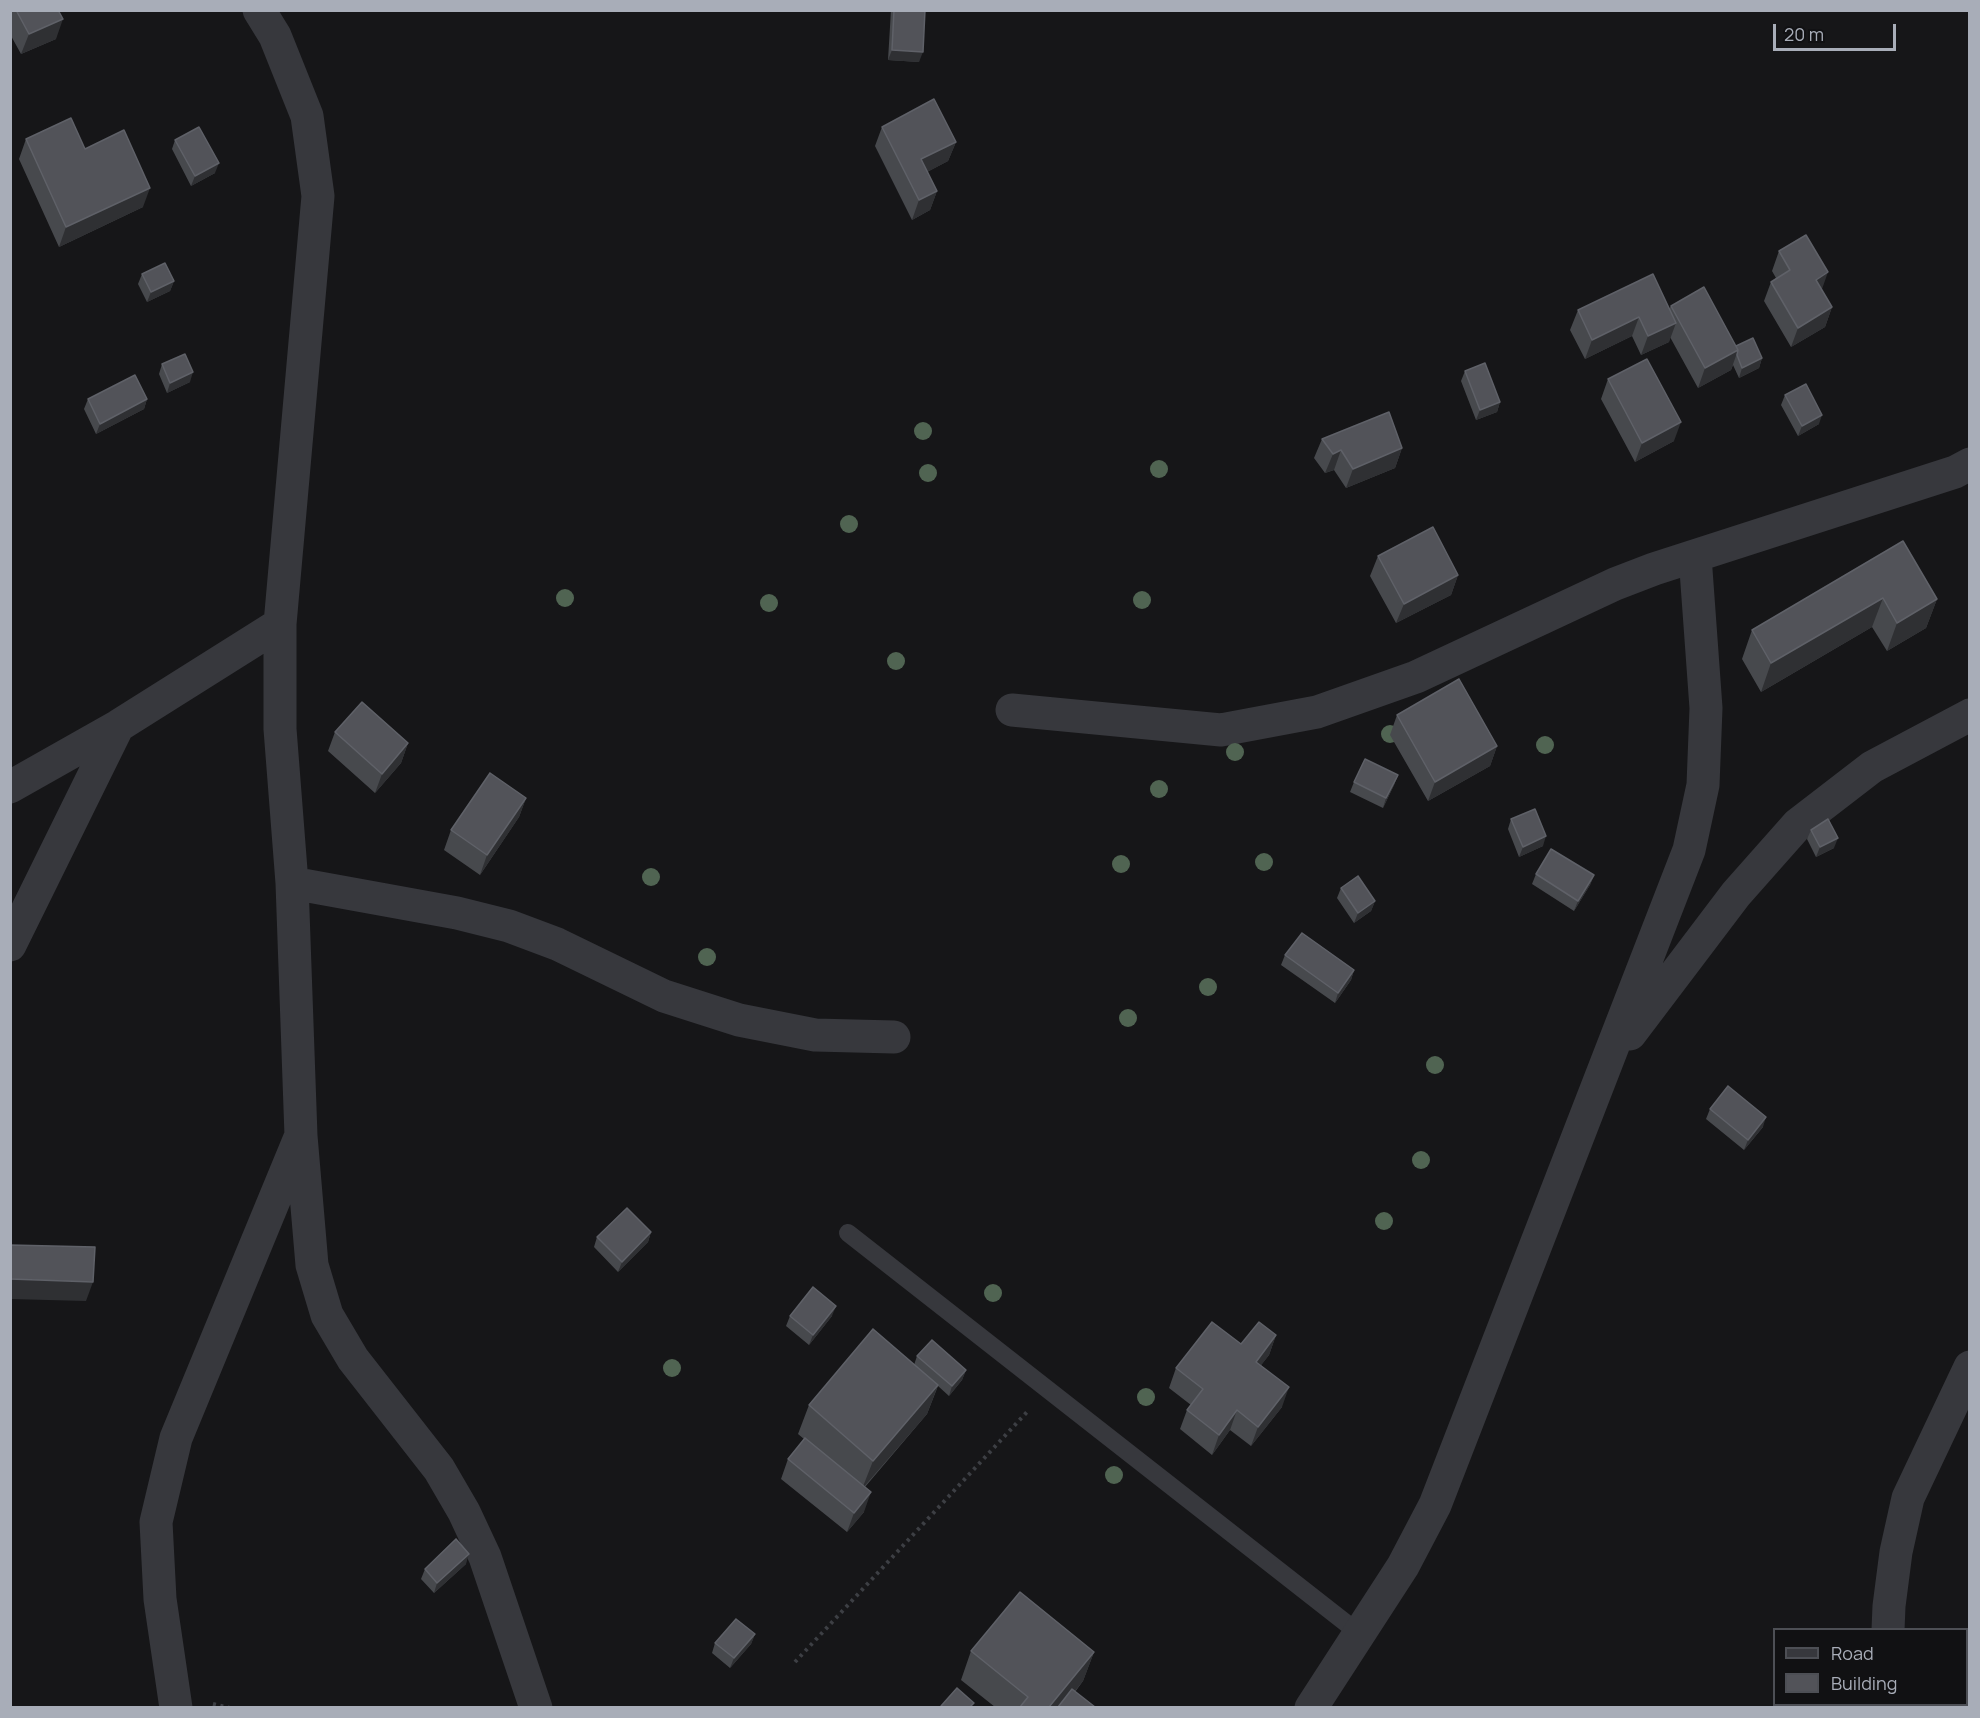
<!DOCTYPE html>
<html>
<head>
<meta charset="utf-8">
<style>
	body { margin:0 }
	#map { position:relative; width:1980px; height:1718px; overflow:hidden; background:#161618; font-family:Manrope,sans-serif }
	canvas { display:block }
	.frame { position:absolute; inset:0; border:12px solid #a8adb8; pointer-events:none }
	.legend { position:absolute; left:1773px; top:1628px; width:195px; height:78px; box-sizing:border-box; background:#111113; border:2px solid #4d4f55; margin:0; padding:8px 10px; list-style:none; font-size:18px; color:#a8adb8 }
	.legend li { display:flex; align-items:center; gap:12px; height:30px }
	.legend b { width:30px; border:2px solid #4d4f55 }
	.scale { position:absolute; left:1773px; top:24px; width:123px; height:27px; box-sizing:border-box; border:3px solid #a8adb8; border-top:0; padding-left:8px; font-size:18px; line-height:21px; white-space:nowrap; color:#a8adb8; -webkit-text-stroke:4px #111113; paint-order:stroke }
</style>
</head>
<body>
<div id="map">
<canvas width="1980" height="1718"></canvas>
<div class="frame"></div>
<ul class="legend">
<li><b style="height:8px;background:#37383d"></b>Road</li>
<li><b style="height:16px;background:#525359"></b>Building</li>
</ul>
<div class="scale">20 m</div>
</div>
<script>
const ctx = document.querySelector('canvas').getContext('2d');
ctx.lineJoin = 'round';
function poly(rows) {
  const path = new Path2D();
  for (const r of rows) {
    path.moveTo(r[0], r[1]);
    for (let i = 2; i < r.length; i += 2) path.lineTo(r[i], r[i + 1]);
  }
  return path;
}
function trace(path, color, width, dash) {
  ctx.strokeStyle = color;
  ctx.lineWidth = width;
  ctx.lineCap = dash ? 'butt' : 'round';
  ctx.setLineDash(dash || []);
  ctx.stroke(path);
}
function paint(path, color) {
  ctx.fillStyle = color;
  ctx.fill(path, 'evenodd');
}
trace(poly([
	[795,1662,1027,1412],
	[213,1704,230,1708]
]), '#3d3f44', 4, [3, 4.5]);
trace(poly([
	[848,1233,1360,1634]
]), '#37383d', 18);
trace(poly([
	[259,10,275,36,307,116,318,196,280,624,280,729,292,883,301,1136,312,1265,327,1315,353,1359,439,1469,464,1512,485,1557,536,1708],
	[1012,710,1221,730,1317,712,1416,677,1615,584,1654,569,1955,472,1970,464],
	[10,787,118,726,280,624],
	[292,883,457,913,509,926,557,944,664,996,739,1020,815,1035,894,1037],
	[10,945,118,726],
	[1630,1034,1736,894,1798,824,1872,767,1970,715],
	[1888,1630,1889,1606,1896,1552,1908,1498,1970,1367],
	[1890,1704,1891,1708],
	[176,1708,160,1599,156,1522,176,1438,299,1140],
	[1311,1708,1403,1566,1435,1505,1689,850,1703,785,1706,708,1695,556]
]), '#37383d', 33);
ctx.fillStyle = '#506452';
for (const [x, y] of [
	[923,431],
	[1159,469],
	[928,473],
	[849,524],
	[565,598],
	[1142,600],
	[769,603],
	[896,661],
	[1390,734],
	[1545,745],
	[1235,752],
	[1159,789],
	[1264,862],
	[1121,864],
	[651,877],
	[707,957],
	[1208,987],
	[1128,1018],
	[1435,1065],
	[1421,1160],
	[1384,1221],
	[993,1293],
	[672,1368],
	[1146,1397],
	[1114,1475]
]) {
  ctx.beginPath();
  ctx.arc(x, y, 9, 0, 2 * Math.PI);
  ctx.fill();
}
paint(poly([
	[10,10,58,10,56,39,21,54,10,34],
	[891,10,925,10,919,62,888,60],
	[882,127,956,142,948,161,927,172,937,191,930,210,912,220,875,146],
	[26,139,85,149,143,207,59,247,19,159],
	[175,140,215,173,191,186,172,149],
	[1779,251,1832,307,1825,327,1791,347,1764,301,1771,282,1776,278,1772,271],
	[142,274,174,281,170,291,147,302,138,284],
	[1671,306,1736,346,1762,358,1759,368,1739,378,1733,365,1731,370,1698,388,1670,337,1669,342,1641,355,1632,336,1585,359,1570,330,1578,310,1669,309],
	[162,364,190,382,167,393,159,374],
	[1465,371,1500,402,1497,412,1476,420,1461,381],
	[1608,379,1674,441,1635,462,1601,399],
	[1785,395,1819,424,1798,436,1781,405],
	[88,399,147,399,144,409,96,434,84,409],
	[1322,439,1402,448,1395,468,1346,488,1334,470,1325,473,1314,458],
	[1903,541,1937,599,1926,628,1887,651,1872,627,1761,692,1742,659,1752,630],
	[1378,556,1458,575,1451,595,1396,623,1370,576],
	[1397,715,1497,746,1490,766,1428,801,1390,735],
	[335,732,408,743,401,763,375,793,328,751],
	[1398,775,1394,785,1383,808,1350,792,1354,782],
	[526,798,519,817,480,875,444,850,451,830],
	[1511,819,1543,846,1519,857,1508,829],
	[1811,830,1834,848,1816,857,1807,839],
	[1536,874,1594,875,1590,885,1574,911,1532,884],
	[1341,888,1375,901,1371,911,1354,923,1337,898],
	[1285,955,1354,970,1351,980,1335,1003,1281,965],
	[1710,1109,1763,1127,1744,1150,1706,1119],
	[651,1232,648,1242,618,1272,594,1247,597,1237],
	[790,1316,832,1316,809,1345,786,1326],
	[1276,1335,1269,1355,1261,1365,1282,1407,1251,1446,1230,1430,1212,1455,1180,1429,1187,1410,1191,1405,1169,1388,1176,1368,1241,1344],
	[917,1356,966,1370,962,1380,949,1396,938,1386,927,1414,865,1487,864,1512,847,1532,781,1479,788,1459,804,1439,798,1434,809,1405,914,1365],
	[466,1564,434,1593,421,1579,425,1569],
	[755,1634,751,1644,730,1668,712,1653,715,1643],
	[971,1651,1094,1652,1083,1681,1075,1692,1095,1707,995,1707,961,1680]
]), '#47494d');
paint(poly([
	[63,19,56,39,21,54,29,34],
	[892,50,923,52,919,62,888,60],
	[956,142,948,161,914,179,921,159],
	[219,163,215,173,191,186,195,176],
	[150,188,143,207,59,247,66,227],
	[937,191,930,210,912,220,919,200],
	[1828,272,1821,292,1816,280],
	[174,281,170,291,147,302,151,292],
	[1832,307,1825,327,1791,347,1798,328],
	[1639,317,1632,336,1585,359,1592,340],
	[1676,323,1669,342,1641,355,1648,336],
	[1738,350,1731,370,1698,388,1705,368],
	[1762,358,1759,368,1739,378,1742,368],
	[193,372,190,382,167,393,170,383],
	[147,399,144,409,96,434,100,424],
	[1500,402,1497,412,1476,420,1480,410],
	[1822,415,1819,424,1798,436,1802,426],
	[1681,422,1674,441,1635,462,1642,443],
	[1402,448,1395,468,1346,488,1353,469],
	[1341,450,1334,470,1325,473,1333,454],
	[1458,575,1451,595,1396,623,1404,604],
	[1883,598,1872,627,1761,692,1771,663],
	[1937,599,1926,628,1887,651,1897,623],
	[408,743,401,763,375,793,382,774],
	[1497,746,1490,766,1428,801,1435,782],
	[1398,775,1394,785,1383,808,1386,798],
	[526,798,519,817,480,875,487,855],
	[1546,836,1543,846,1519,857,1523,847],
	[1838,838,1834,848,1816,857,1820,847],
	[1594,875,1590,885,1574,911,1578,901],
	[1375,901,1371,911,1354,923,1358,913],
	[1354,970,1351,980,1335,1003,1338,993],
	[1766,1117,1763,1127,1744,1150,1748,1140],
	[651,1232,648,1242,618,1272,622,1262],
	[10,1279,93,1282,86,1301,10,1299],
	[836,1306,832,1316,809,1345,813,1335],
	[1276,1335,1269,1355,1249,1381,1256,1362],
	[966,1370,962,1380,949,1396,952,1386],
	[938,1385,927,1414,862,1489,873,1461],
	[1289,1387,1282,1407,1251,1446,1258,1427],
	[1237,1410,1230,1430,1212,1455,1219,1435],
	[871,1492,864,1512,847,1532,854,1513],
	[469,1554,466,1564,434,1593,437,1583],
	[755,1634,751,1644,730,1668,734,1658],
	[1094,1652,1083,1681,1062,1707,1049,1707]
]), '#2f3033');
const building = poly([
	[16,10,58,10,63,19,29,34,16,10],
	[894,10,925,10,923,52,892,50,894,10],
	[934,99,956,142,921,159,937,191,919,200,882,127,934,99],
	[71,118,85,149,124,130,150,188,66,227,26,139,71,118],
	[199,127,219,163,195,176,175,140,199,127],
	[1806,235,1828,272,1816,280,1832,307,1798,328,1771,282,1790,270,1779,251,1806,235],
	[165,263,174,281,151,292,142,274,165,263],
	[1653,274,1676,323,1648,336,1639,317,1592,340,1578,310,1653,274],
	[1704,287,1738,350,1705,368,1671,306,1704,287],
	[1753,338,1762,358,1742,368,1737,355,1738,350,1736,346,1753,338],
	[185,354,193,372,170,383,162,364,185,354],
	[1647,359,1681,422,1642,443,1608,379,1647,359],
	[1485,363,1500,402,1480,410,1465,371,1485,363],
	[135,375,147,399,100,424,88,399,135,375],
	[1806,384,1822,415,1802,426,1785,395,1806,384],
	[1389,412,1402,448,1353,469,1341,450,1333,454,1322,439,1389,412],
	[1433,527,1458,575,1404,604,1378,556,1433,527],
	[1903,541,1937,599,1897,623,1883,598,1771,663,1752,630,1903,541],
	[1459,679,1497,746,1435,782,1397,715,1459,679],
	[362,702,408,743,382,774,335,732,362,702],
	[1365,759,1398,775,1386,798,1354,782,1365,759],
	[490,773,526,798,487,855,451,830,490,773],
	[1535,809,1546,836,1523,847,1511,819,1535,809],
	[1828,819,1838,838,1820,847,1811,830,1828,819],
	[1551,849,1594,875,1578,901,1536,874,1551,849],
	[1358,876,1375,901,1358,913,1341,888,1358,876],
	[1302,933,1354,970,1338,993,1285,955,1302,933],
	[1728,1086,1766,1117,1748,1140,1710,1109,1728,1086],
	[627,1208,651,1232,622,1262,597,1237,627,1208],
	[10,1245,95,1247,93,1282,10,1279,10,1245],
	[813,1287,836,1306,813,1335,790,1316,813,1287],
	[1212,1322,1241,1344,1259,1322,1276,1335,1256,1362,1289,1387,1258,1427,1237,1410,1219,1435,1187,1410,1203,1389,1176,1368,1212,1322],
	[873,1329,938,1385,873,1461,809,1405,873,1329],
	[932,1340,966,1370,952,1386,917,1356,932,1340],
	[805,1438,871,1492,854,1513,788,1459,805,1438],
	[456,1539,469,1554,437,1583,425,1569,456,1539],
	[1020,1592,1094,1652,1049,1707,1020,1707,1028,1697,971,1651,1020,1592],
	[736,1619,755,1634,734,1658,715,1643,736,1619],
	[957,1688,974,1703,970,1707,943,1707,941,1706,957,1688],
	[1072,1689,1095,1707,1058,1707,1072,1689]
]);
paint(building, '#525359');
trace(building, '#5f6168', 1.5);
</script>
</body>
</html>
